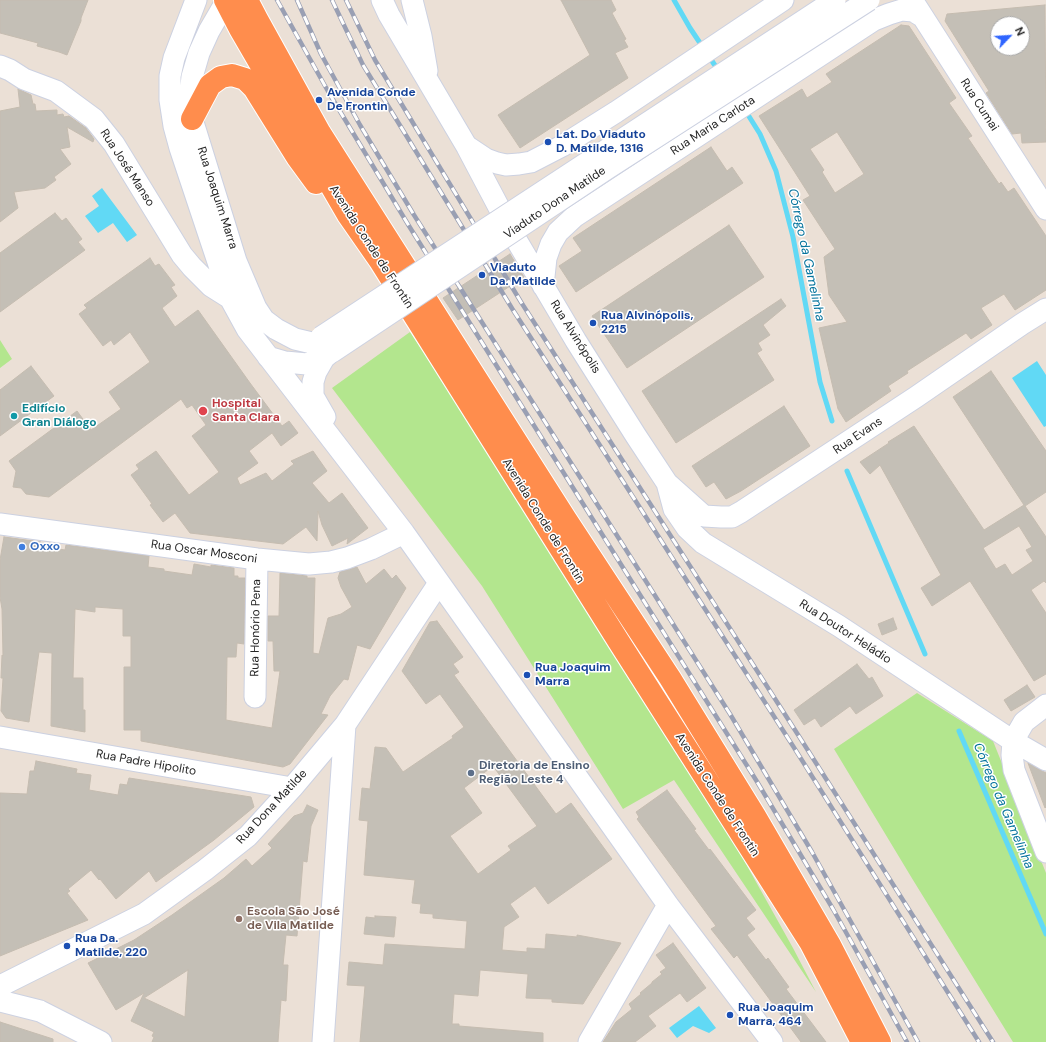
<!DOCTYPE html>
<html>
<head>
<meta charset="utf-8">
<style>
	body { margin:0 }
	#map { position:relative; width:1046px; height:1042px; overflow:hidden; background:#ebe0d6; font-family:"DM Sans",sans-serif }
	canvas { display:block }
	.north { position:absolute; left:990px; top:16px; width:40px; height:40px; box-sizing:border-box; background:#fff; border:1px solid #a8a8a8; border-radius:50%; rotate:65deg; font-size:11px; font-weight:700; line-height:16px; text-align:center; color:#262626 }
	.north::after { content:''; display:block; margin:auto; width:14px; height:18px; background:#2f65ff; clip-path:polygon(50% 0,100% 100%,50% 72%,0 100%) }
</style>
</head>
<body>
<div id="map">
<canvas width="1046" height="1042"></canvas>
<div class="north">N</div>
</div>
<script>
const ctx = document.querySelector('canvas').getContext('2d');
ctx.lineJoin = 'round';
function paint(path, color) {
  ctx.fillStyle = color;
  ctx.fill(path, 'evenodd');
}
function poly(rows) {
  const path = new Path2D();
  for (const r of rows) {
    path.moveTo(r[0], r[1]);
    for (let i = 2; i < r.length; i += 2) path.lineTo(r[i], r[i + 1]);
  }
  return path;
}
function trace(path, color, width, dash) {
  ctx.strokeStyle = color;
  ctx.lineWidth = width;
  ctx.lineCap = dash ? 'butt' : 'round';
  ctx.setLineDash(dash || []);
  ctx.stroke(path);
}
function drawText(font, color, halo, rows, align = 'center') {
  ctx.font = font + ' "DM Sans",sans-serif';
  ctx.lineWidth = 3;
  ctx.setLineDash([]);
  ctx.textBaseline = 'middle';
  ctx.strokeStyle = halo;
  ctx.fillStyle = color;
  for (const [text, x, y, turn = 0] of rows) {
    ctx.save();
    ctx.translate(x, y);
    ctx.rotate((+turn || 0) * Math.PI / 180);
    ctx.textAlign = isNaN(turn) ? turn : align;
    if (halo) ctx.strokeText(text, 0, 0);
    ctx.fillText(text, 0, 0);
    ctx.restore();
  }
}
paint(poly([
	[410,332,532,516,694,771,793,948,816,992,674,780,623,809,482,586,332,388],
	[0,340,12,359,0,368],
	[917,693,993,741,1046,873,1046,1042,1013,1042,913,880,834,749]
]), '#b3e68e');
paint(poly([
	[102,188,137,235,127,242,113,223,98,233,85,216,99,206,92,196],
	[1037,361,1046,375,1046,426,1044,427,1012,378],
	[699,1006,716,1028,709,1033,693,1026,677,1038,669,1028]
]), '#61d9f5');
trace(poly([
	[674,0,690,28,704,49],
	[708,55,718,70],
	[745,110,760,134,776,171,793,237,820,382,832,421],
	[847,471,925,654],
	[959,731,1046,934]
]), '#61d9f5', 5);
const building = poly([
	[0,0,88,0,81,18,81,21,67,55,59,52,37,46,38,43,0,33,0,0],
	[561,0,611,0,616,10,612,13,626,39,624,40,628,47,615,53,628,78,520,148,498,115,590,55,561,0],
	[1045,5,1046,142,1022,143,1021,133,1012,134,986,93,989,91,945,21,947,14,1045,5],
	[998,24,1022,24,1022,48,998,48,998,24],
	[901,25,909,26,956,98,949,103,972,136,968,138,999,184,1001,182,1008,192,1014,188,1046,236,1046,290,1015,310,1004,294,981,308,992,325,971,339,966,333,907,371,908,373,888,386,891,391,846,422,838,409,819,328,847,322,829,295,824,257,835,249,803,200,810,196,759,116,802,89,807,98,832,82,826,74,901,25],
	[837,132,864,174,835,193,822,172,824,170,810,149,837,132],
	[18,89,31,95,33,104,35,104,36,111,57,110,57,115,63,114,64,117,69,116,86,128,94,139,93,142,67,127,70,147,60,149,71,164,54,177,56,180,45,188,14,192,18,208,0,222,0,111,20,107,18,89],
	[711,147,727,171,732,167,743,183,576,292,559,266,582,251,573,238,711,147],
	[55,213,62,221,66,218,82,239,78,242,85,250,0,312,0,253,55,213],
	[729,225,764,277,627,368,592,316,729,225],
	[510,254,524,277,458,320,443,298,510,254],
	[150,258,155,266,159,264,175,285,171,287,177,296,162,308,175,327,198,310,250,383,282,426,289,421,298,433,281,446,272,433,249,451,258,463,237,478,240,485,266,473,272,481,294,464,291,461,313,451,327,471,312,483,329,503,342,493,368,528,347,544,348,538,332,546,322,525,318,511,317,541,306,527,283,544,190,533,175,513,163,522,150,505,152,504,131,475,139,469,136,465,156,451,189,495,219,472,192,436,206,425,192,405,187,408,181,399,49,497,26,494,21,488,13,487,16,471,9,461,77,411,91,430,121,409,109,392,150,362,130,332,114,345,111,340,103,346,79,314,87,308,84,305,150,258],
	[781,299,786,306,763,325,770,335,758,343,762,350,757,353,774,380,676,443,642,391,781,299],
	[31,366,54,396,0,436,0,390,31,366],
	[991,371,1046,451,1046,492,1025,506,1046,537,1046,583,1044,581,1031,590,1046,613,1046,674,1034,681,970,581,932,606,921,588,941,575,880,465,870,474,860,462,889,443,888,442,914,426,984,530,1024,505,953,397,991,371],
	[1019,526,1032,547,1026,550,1033,561,1012,575,1005,564,996,569,983,548,1019,526],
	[784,406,810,446,741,491,726,499,714,482,706,487,692,466,784,406],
	[4,537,41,542,41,546,65,550,66,545,149,556,148,567,164,569,164,571,192,575,194,564,211,567,211,565,234,568,234,576,238,576,238,578,245,578,244,644,237,643,236,657,227,657,226,720,272,728,280,671,274,671,273,641,268,641,268,616,279,616,280,573,307,576,307,578,315,578,313,653,319,654,328,618,341,614,352,607,341,587,338,578,340,572,357,567,366,584,384,569,392,579,396,575,406,588,370,649,357,645,348,680,344,679,330,696,321,714,328,715,290,764,283,767,141,741,141,730,124,730,124,667,131,667,131,636,123,636,123,609,95,607,95,612,75,609,73,678,83,678,83,710,85,710,85,732,51,726,52,653,39,652,29,722,6,718,1,711,3,678,1,678,2,655,3,656,2,609,0,597,0,560,4,537],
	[893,618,897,629,882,635,878,624,893,618],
	[437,621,463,657,453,664,459,672,454,675,556,814,571,803,612,859,548,904,535,886,510,904,519,917,504,927,502,950,527,952,527,948,545,949,546,934,577,937,577,935,621,943,583,1004,552,1002,552,999,526,998,528,974,480,970,478,996,454,994,452,1024,459,1024,459,1026,543,1033,543,1042,360,1042,365,986,347,985,349,962,383,965,385,944,465,949,467,921,433,918,433,914,420,913,421,904,412,903,415,880,364,875,368,821,359,820,362,788,370,789,375,747,386,748,403,772,453,738,452,736,464,727,440,694,426,704,402,671,430,622,437,621],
	[493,766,537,826,508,846,511,850,478,874,450,836,482,813,464,788,493,766],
	[857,664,869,679,872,677,883,696,856,714,850,706,821,727,815,718,804,725,794,710,857,664],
	[1027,685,1035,697,1011,711,1004,700,1027,685],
	[36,761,77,769,76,773,91,775,89,790,118,795,120,784,127,785,129,778,251,797,254,807,214,840,156,882,149,871,116,899,100,879,99,880,91,870,68,889,70,891,67,893,88,920,0,956,0,793,27,794,30,771,34,771,36,761],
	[1028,763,1046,773,1046,807,1045,808,1028,763],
	[667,790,696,829,694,830,709,850,710,849,756,910,746,918,755,929,747,935,766,960,768,958,789,987,786,989,826,1042,801,1042,737,955,734,958,711,929,716,926,637,819,639,817,636,812,667,790],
	[307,805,318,810,311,826,307,862,303,861,297,936,286,935,283,965,288,965,286,1001,281,1000,278,1042,152,1042,154,1037,152,1036,154,1032,131,1021,144,993,116,1010,88,963,134,940,172,915,224,878,246,859,252,866,272,848,268,844,294,816,303,813,307,805],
	[188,970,185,1017,144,998,188,970],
	[375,916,396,917,394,937,364,934,366,917,375,918,375,916],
	[673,943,706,988,687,1002,680,993,648,1016,656,1026,635,1042,603,1042,616,1022,632,1009,629,1004,641,994,640,993,652,983,652,982,662,974,660,972,666,968,656,955,673,943],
	[0,1022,53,1039,53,1042,0,1042,0,1022]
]);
paint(building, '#c4bfb6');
trace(building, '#c5bcb0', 1);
const minor = poly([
	[196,0,174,58,170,76,170,100,174,126,180,148,230,298,247,329,404,533,668,905,772,1042],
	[227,0,209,31,199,53,192,77,190,95,192,119,236,261,256,308,264,320,276,329,295,339,312,343],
	[382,0,389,15,467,147,514,236,576,341,636,436,667,483,704,516,721,517,732,517,741,512,916,397,1022,324,1046,309],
	[412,0,421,36,427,71],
	[916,6,1046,209],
	[0,66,10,70,24,79,56,91,94,119,114,144,182,255,192,267,211,286,230,298],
	[468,147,486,159,497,163,506,165,519,164,531,162,562,146,616,112,783,0],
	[543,286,546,258,551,244,558,232,574,217,874,20,889,14,902,10,913,11,923,17],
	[268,357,285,362,307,364,324,358,330,353],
	[324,358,316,372,313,382,313,396,325,417],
	[667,483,674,509,687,528,703,543,839,626,1013,741,1046,760],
	[0,524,257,559,309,564,331,562,347,558,371,549,404,533],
	[255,697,257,559],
	[1046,705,1024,722,1013,741,1012,755,1014,770,1046,852],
	[0,737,292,788],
	[0,986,144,914,205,870,248,836,292,788,345,725,439,583],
	[0,1001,40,1011,101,1042],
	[323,1042,345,725],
	[589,1042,668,905]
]);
const highway = poly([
	[225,0,240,29,348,215,380,261,619,642,810,942,862,1042],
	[247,0,257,19,320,133,565,518,670,678,755,816,830,945,880,1042],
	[192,119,210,85,221,77,232,75,245,79,254,88,297,157,316,183]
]);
trace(minor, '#ccd1e1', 23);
trace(highway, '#fff', 24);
trace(minor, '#fff', 21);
trace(highway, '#ff8d4d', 22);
const rail = poly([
	[277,0,329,93,409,226,756,780,833,909,907,1042],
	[297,0,321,54,360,125,414,215,730,714,812,852,918,1042],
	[332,0,363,65,513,310,793,746,979,1042],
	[346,0,375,60,521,302,802,741,993,1042]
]);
trace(rail, '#999fb3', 4.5);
trace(rail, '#fff', 3, [9]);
const minorBridge = poly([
	[321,337,835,0],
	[332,352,608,168,869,0]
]);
trace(minorBridge, '#ccd1e1', 23, []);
trace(minorBridge, '#fff', 21);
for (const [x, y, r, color] of [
	[319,100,4,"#1a4fb4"],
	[548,142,4,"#1a4fb4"],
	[482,275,4,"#1a4fb4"],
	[593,323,4,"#1a4fb4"],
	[203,411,5,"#e0444e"],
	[14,416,4,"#0f9aa8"],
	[22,547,4,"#3f7fe0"],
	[527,675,4,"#1a4fb4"],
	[471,773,4,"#5c6f8a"],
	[239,919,4,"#8d6e63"],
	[67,946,4,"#1a4fb4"],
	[730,1015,4,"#1a4fb4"]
]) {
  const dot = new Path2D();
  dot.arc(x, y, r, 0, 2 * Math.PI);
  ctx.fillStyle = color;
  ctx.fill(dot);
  trace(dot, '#fff', 1.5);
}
drawText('bold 12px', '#164399', '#fff', [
	["Avenida Conde",327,93],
	["De Frontin",327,107],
	["Lat. Do Viaduto",556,135],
	["D. Matilde, 1316",556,149],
	["Viaduto",490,268],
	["Da. Matilde",490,282],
	["Rua Alvinópolis,",601,316],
	["2215",601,330],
	["Rua Joaquim",535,668],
	["Marra",535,682],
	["Rua Da.",75,939],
	["Matilde, 220",75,953],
	["Rua Joaquim",738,1008],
	["Marra, 464",738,1022]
], 'left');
drawText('12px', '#262626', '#fff', [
	["Rua Cumai",979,105,57],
	["Rua Maria Carlota",713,126,-33],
	["Rua José Manso",127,168,57],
	["Rua Joaquim Marra",217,198,72],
	["Viaduto Dona Matilde",555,203,-34],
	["Avenida Conde de Frontin",371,247,57],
	["Rua Alvinópolis",575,337,58],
	["Rua Evans",858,436,-34],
	["Avenida Conde de Frontin",543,521,58],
	["Rua Oscar Mosconi",204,552,8],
	["Rua Honório Pena",256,628,-89],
	["Rua Doutor Heládio",845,632,33],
	["Rua Padre Hipolito",146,763,10],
	["Avenida Conde de Frontin",717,795,57],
	["Rua Dona Matilde",272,807,-47]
]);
drawText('bold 12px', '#be3a42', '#fff', [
	["Hospital",212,404],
	["Santa Clara",212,418]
], 'left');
drawText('bold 12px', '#0d838f', '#fff', [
	["Edifício",22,409],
	["Gran Diálogo",22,423]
], 'left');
drawText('bold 12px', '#366cbe', '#fff', [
	["Oxxo",30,547]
], 'left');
drawText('bold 12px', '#4e5e75', '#fff', [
	["Diretoria de Ensino",479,766],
	["Região Leste 4",479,780]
], 'left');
drawText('bold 12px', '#785e54', '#fff', [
	["Escola São José",247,912],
	["de Vila Matilde",247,926]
], 'left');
drawText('italic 13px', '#05739c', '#fff', [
	["Córrego da Gamelinha",806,255,78],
	["Córrego da Gamelinha",1003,806,67]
]);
</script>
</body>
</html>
